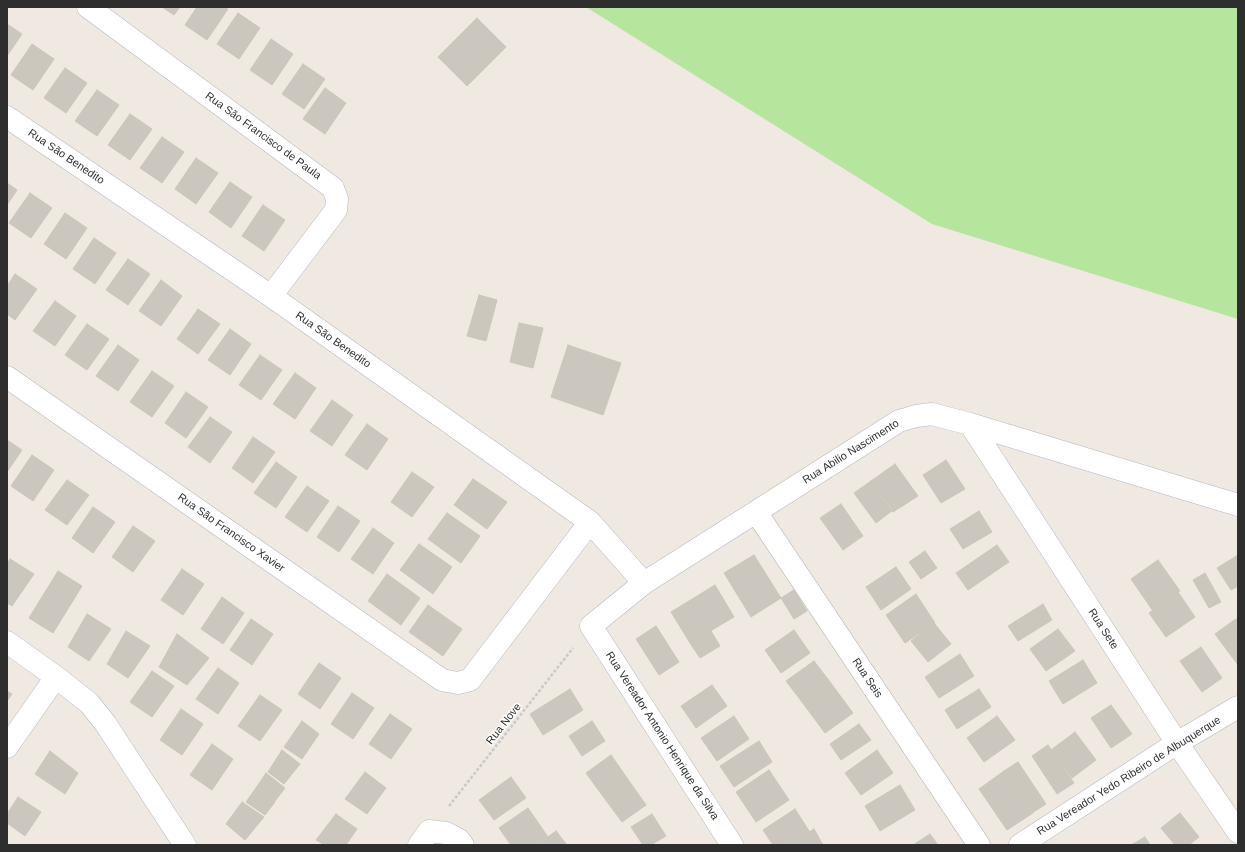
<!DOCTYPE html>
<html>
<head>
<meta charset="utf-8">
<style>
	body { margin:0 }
	#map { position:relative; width:1245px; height:852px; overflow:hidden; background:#efe9e1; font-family:Helvetica,sans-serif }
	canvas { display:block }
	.frame { position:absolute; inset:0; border:8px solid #2e2e2e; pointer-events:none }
</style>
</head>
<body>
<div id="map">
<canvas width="1245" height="852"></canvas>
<div class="frame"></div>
</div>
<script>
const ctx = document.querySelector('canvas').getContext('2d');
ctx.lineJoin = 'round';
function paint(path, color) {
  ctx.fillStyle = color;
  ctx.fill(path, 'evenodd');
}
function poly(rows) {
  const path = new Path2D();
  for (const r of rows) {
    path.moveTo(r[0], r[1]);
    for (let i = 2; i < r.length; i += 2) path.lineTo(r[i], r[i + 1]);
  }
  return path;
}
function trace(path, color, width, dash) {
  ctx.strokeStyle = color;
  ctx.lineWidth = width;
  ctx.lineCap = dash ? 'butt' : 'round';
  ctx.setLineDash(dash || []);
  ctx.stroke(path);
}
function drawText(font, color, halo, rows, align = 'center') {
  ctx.font = font + ' Helvetica,sans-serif';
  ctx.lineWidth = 3;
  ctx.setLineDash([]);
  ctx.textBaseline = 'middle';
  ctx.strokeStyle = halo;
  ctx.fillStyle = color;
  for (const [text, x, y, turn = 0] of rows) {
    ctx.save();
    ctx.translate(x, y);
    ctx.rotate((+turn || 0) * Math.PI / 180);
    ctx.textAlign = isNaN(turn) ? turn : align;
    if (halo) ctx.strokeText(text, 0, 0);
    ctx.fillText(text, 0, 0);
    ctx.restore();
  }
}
paint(poly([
	[586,7,1238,7,1238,319,932,224]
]), '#b6e59e');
const building = poly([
	[162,7,180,7,174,15,162,7],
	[197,7,225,7,228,9,207,40,185,25,197,7],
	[238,13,260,28,239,59,217,44,238,13],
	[477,18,506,47,467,86,438,57,477,18],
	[7,24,22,34,7,56,7,24],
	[271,39,293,54,272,85,250,70,271,39],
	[32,44,54,59,33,90,11,75,32,44],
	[303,64,325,79,304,109,282,94,303,64],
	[65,68,87,83,66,113,44,98,65,68],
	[325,88,346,103,325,134,303,119,325,88],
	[97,90,119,105,97,136,75,121,97,90],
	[130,114,152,129,130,160,108,145,130,114],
	[162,137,184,152,162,183,140,168,162,137],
	[196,158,218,173,196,204,175,189,196,158],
	[230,182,252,197,231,228,209,212,230,182],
	[7,183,17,190,7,205,7,183],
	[30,193,52,208,31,238,9,223,30,193],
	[263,205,285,220,264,251,242,236,263,205],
	[65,213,87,228,66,259,44,244,65,213],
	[94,238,116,253,95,284,73,269,94,238],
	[128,259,150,274,128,305,106,290,128,259],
	[15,274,37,289,15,320,7,314,7,286,15,274],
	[161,280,182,296,161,326,139,311,161,280],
	[479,295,497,300,486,341,467,336,479,295],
	[55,301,76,316,55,346,33,331,55,301],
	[198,309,220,324,198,354,177,339,198,309],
	[519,323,543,328,533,368,510,362,519,323],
	[87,324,109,339,87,370,65,355,87,324],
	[230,329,251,344,230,375,208,360,230,329],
	[118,345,139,360,118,391,96,376,118,345],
	[568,345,621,363,603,415,551,397,568,345],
	[260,355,282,370,261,400,239,385,260,355],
	[152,371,174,386,152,417,130,402,152,371],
	[295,373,316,388,295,419,273,404,295,373],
	[186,392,208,407,186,438,165,423,186,392],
	[332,400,353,415,332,446,310,431,332,400],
	[210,417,232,432,210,463,188,447,210,417],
	[367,424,388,439,367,470,345,455,367,424],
	[253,437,275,452,253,483,232,468,253,437],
	[7,440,22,450,7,472,7,440],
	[32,455,54,470,33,501,11,486,32,455],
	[946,460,965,489,941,503,923,475,946,460],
	[276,462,297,477,276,508,254,493,276,462],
	[895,464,918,496,893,512,871,481,895,464],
	[412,472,434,487,412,517,391,502,412,472],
	[473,479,507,502,487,529,454,505,473,479],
	[67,480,89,495,67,525,45,510,67,480],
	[871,481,893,510,876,523,854,493,871,481],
	[307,486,329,501,307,532,285,517,307,486],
	[841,504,863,536,843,550,820,518,841,504],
	[338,506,360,521,339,552,317,537,338,506],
	[93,507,115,522,93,553,72,538,93,507],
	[979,511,992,532,963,549,950,529,979,511],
	[447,513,480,536,461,563,428,539,447,513],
	[133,526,155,541,133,572,112,557,133,526],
	[373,528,394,543,373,574,351,559,373,528],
	[419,544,452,567,433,594,400,570,419,544],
	[997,545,1009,562,968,590,956,573,997,545],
	[925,551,937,568,921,579,909,562,925,551],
	[754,555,781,598,751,617,724,573,754,555],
	[1238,555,1238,586,1231,590,1217,568,1238,555],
	[10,559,34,574,12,606,7,603,7,564,10,559],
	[1158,560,1180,591,1153,611,1131,579,1158,560],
	[896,567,911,589,881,610,866,587,896,567],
	[182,569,204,584,183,615,161,600,182,569],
	[58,571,82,586,53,633,29,618,58,571],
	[1205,573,1221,602,1209,608,1193,580,1205,573],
	[387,574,420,598,401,625,368,601,387,574],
	[715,585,734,617,690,643,671,612,715,585],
	[794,590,807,611,794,619,781,598,794,590],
	[1178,592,1195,617,1166,637,1149,613,1178,592],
	[916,594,935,623,905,643,886,615,916,594],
	[222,597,244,613,223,644,201,629,222,597],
	[1043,604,1052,620,1018,641,1008,626,1043,604],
	[428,605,462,629,443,656,409,632,428,605],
	[87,614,111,629,89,661,68,647,87,614],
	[1238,618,1238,627,1233,621,1238,618],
	[251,619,273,634,252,665,230,650,251,619],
	[1233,621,1238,628,1238,665,1215,634,1233,621],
	[934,623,951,644,928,662,911,641,934,623],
	[656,626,679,662,659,675,636,639,656,626],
	[1058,629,1075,651,1046,671,1030,649,1058,629],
	[794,630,810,653,781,673,765,650,794,630],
	[126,631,150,646,128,678,107,664,126,631],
	[711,631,720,646,700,658,690,643,711,631],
	[177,634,209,658,187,685,159,667,177,634],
	[1201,647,1222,678,1202,692,1180,661,1201,647],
	[960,654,974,676,939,698,925,677,960,654],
	[1083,660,1097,683,1063,704,1049,681,1083,660],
	[814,661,830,682,802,702,786,681,814,661],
	[319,663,341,678,320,709,298,694,319,663],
	[218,668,239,683,218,714,196,699,218,668],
	[152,671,174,686,152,717,130,702,152,671],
	[830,682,853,713,825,733,802,702,830,682],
	[712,685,727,706,696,728,681,706,712,685],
	[570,689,583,710,543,735,530,714,570,689],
	[979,689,991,707,957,729,945,710,979,689],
	[7,691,12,694,7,701,7,691],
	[352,693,374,708,353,739,331,724,352,693],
	[260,695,282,710,260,741,238,726,260,695],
	[1111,705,1132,734,1111,748,1091,718,1111,705],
	[181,709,203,724,182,755,160,740,181,709],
	[390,714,412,729,391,759,369,744,390,714],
	[734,716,749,739,717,761,701,738,734,716],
	[997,716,1015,740,984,762,967,738,997,716],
	[302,721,319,734,302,759,284,747,302,721],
	[592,721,605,741,582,756,569,736,592,721],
	[859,724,871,740,841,760,830,744,859,724],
	[1075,732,1096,760,1072,778,1051,750,1075,732],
	[759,741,772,762,734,787,720,766,759,741],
	[212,744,233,759,212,790,190,775,212,744],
	[1048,745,1074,783,1057,794,1032,756,1048,745],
	[282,750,300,764,284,784,268,772,282,750],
	[877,750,893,773,861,795,845,773,877,750],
	[50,751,78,773,65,794,35,774,50,751],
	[611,755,627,778,602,795,586,773,611,755],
	[1018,762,1046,804,1032,813,1004,771,1018,762],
	[769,770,789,800,756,822,736,792,769,770],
	[1004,771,1033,813,1007,830,979,789,1004,771],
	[365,772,386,788,367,814,345,799,365,772],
	[266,773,285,788,275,801,256,788,266,773],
	[511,777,526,798,494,820,479,800,511,777],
	[627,778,646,805,622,822,602,795,627,778],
	[900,785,915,810,880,831,865,806,900,785],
	[256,788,275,802,265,815,246,802,256,788],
	[18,797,41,812,25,836,7,823,7,814,18,797],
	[242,802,264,817,245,840,226,824,242,802],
	[528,808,548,837,536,845,511,845,499,828,528,808],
	[795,809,809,831,788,845,773,845,763,830,795,809],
	[1180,813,1199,837,1189,845,1175,845,1161,828,1180,813],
	[336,814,357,829,346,845,325,845,316,840,336,814],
	[652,814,666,836,651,845,643,845,631,827,652,814],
	[814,829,823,845,786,845,814,829],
	[556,831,567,845,537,845,556,831],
	[930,834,938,845,913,845,930,834],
	[1145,837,1150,845,1131,845,1145,837]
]);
paint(building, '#cbc7bf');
trace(building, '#cbc5ba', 1);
const minor = poly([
	[88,7,333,188,337,199,336,210,271,296],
	[7,117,271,296,590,522,644,583],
	[7,377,442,680,458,683,470,680,590,522],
	[970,424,1177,743,1238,832],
	[756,512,979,845],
	[7,642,56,677,89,703,105,723,185,845],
	[7,747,56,677],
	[419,845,429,831,446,833,459,840,463,845],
	[732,845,591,626,644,583,899,421,916,416,932,414,970,424,1238,505],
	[1020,845,1177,743,1238,707]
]);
trace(minor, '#b4b7c1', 23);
trace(poly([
	[449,806,573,648]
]), '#c9c9c9', 2.5, [3, 2]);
trace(minor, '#fff', 22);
drawText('11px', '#2e2e2e', '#fff', [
	["Rua São Francisco de Paula",263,136,36],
	["Rua São Benedito",66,157,34],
	["Rua São Benedito",333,340,35],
	["Rua Abilio Nascimento",851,452,-32],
	["Rua São Francisco Xavier",231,533,35],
	["Rua Sete",1103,629,57],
	["Rua Seis",867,678,56],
	["Rua Nove",504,724,-52],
	["Rua Vereador Antonio Henrique da Silva",662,736,57],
	["Rua Vereador Yedo Ribeiro de Albuquerque",1129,776,-32]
]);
</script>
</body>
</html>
